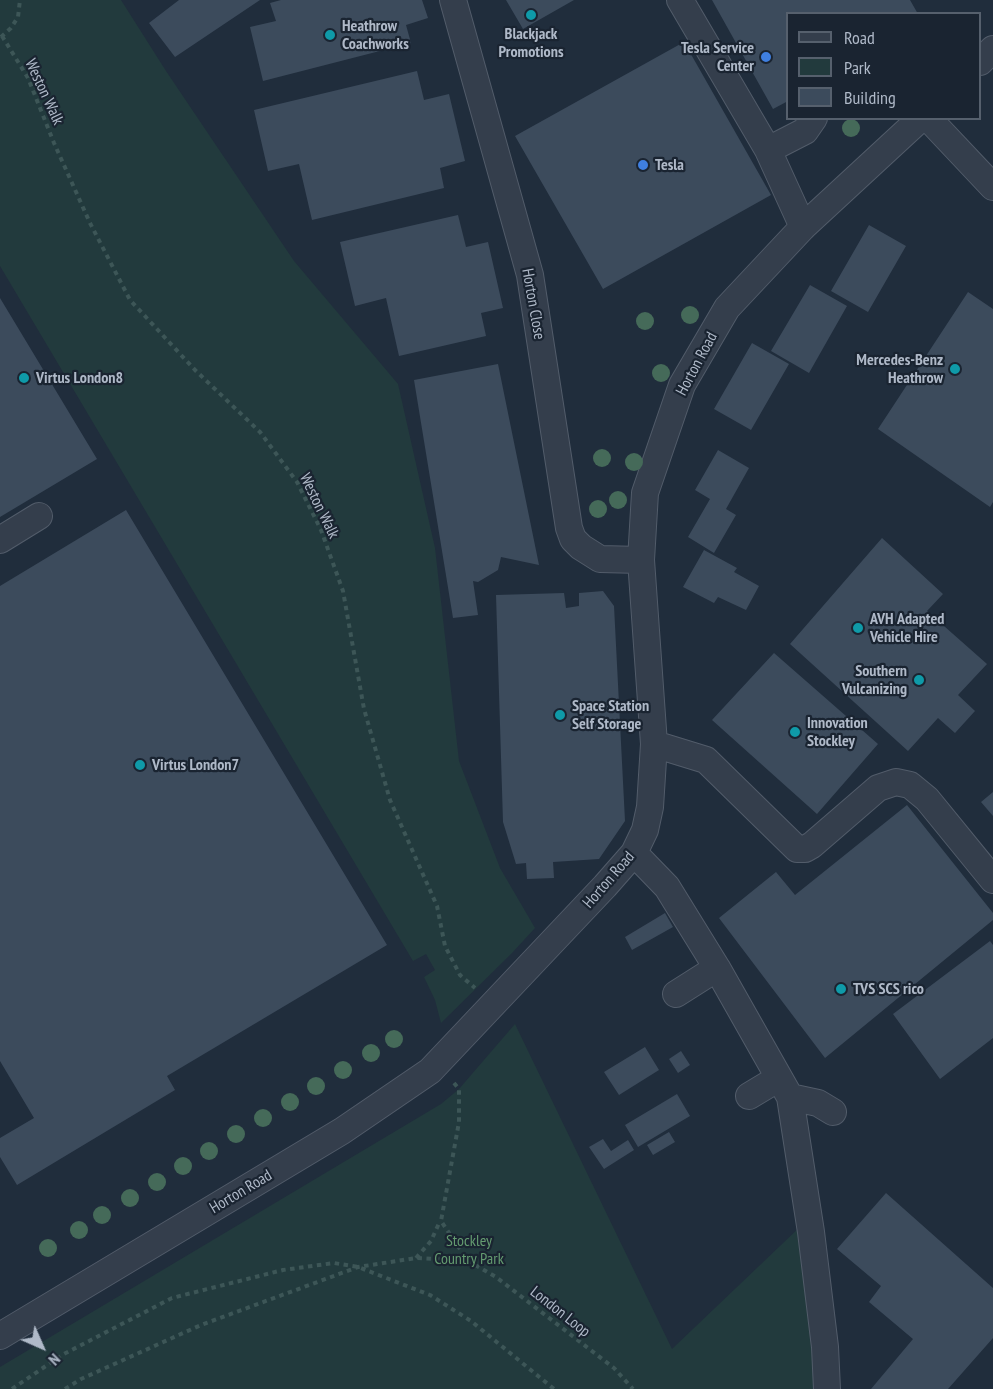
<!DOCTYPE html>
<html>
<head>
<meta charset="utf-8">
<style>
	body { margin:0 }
	#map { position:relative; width:993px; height:1389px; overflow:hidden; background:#202d3c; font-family:"PT Sans Narrow",sans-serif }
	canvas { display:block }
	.legend { position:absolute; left:786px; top:12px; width:195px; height:108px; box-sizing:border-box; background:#1a2431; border:2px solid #56606d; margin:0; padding:8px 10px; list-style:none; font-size:18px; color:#afb9c8 }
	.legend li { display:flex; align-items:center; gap:12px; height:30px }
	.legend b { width:30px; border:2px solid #56606d }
	.north { position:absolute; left:12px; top:1317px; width:60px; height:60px; -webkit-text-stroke:4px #1a2431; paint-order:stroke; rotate:135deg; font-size:16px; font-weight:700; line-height:24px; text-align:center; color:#afb9c8 }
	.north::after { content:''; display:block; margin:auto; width:21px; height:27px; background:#afb9c8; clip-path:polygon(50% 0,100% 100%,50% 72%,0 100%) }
</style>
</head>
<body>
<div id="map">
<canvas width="993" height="1389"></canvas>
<ul class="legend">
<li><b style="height:8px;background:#343e4c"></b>Road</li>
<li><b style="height:16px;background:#223a3d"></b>Park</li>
<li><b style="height:16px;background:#3c4b5c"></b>Building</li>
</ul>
<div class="north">N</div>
</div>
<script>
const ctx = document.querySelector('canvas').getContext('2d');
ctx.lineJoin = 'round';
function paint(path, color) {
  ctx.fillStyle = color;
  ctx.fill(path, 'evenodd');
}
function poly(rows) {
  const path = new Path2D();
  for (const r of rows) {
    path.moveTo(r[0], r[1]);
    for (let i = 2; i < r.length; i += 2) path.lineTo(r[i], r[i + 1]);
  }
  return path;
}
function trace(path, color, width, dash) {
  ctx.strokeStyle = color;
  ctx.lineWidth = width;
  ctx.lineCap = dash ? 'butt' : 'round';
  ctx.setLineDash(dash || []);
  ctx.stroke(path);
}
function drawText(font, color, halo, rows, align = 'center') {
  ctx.font = font + ' "PT Sans Narrow",sans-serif';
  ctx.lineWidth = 4.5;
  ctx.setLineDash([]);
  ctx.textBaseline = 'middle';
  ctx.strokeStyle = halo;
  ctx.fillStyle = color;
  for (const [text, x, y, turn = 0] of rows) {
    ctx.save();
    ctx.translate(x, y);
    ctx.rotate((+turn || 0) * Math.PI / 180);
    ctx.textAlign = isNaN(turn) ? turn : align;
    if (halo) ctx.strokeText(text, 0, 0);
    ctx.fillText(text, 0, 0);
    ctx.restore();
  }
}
paint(poly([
	[0,0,121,0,166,71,294,261,398,384,435,548,459,761,500,868,535,928,512,953,441,1023,435,1000,424,977,435,970,426,954,413,961,0,266],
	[515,1024,672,1349,802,1225,820,1389,0,1389,0,1367,441,1104,459,1089]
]), '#223a3d');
paint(poly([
	[179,0,260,0,175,57,149,23],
	[281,0,422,0,428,18,406,25,411,43,263,81,250,27,276,21,270,3],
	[506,0,574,0,523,29],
	[712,0,910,0,918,14,788,14,788,101,773,109],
	[684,42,771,195,603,289,515,136],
	[417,71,424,100,449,94,465,161,440,168,444,188,312,220,299,164,268,171,254,110],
	[458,215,466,247,488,242,503,308,481,313,486,336,399,356,386,298,355,306,340,242],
	[869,225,906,246,868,312,831,291],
	[810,285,847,306,809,373,771,351],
	[968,292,993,309,993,502,990,507,878,429],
	[0,298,97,459,0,517],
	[752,343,789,364,751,430,714,409],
	[498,364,539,565,501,557,498,570,478,582,473,581,478,615,453,618,414,380],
	[718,450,749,468,726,509,736,515,714,553,688,537,710,499,695,490],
	[126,510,387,945,167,1076,175,1090,17,1185,0,1157,0,1138,34,1118,0,1061,0,586],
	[882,538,943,594,927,611,987,664,958,695,975,711,955,733,938,718,908,751,790,644],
	[704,550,737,568,734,572,759,586,746,610,718,597,714,603,683,587],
	[603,591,614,606,625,821,599,859,553,862,554,878,527,879,526,863,516,864,503,822,496,595,564,593,566,608,579,606,579,593],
	[774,653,878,744,817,814,712,720],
	[993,792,993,816,981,802],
	[907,805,993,913,993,920,825,1058,719,918,776,872,795,895],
	[665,913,673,927,632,950,625,937],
	[990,941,993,945,993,1038,940,1079,893,1014],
	[645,1047,659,1070,619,1095,604,1072],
	[681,1051,690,1065,678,1073,669,1059],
	[677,1094,690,1116,638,1147,625,1125],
	[669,1132,675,1142,653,1155,647,1145],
	[603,1139,611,1151,628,1140,634,1150,604,1169,589,1147],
	[886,1193,993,1288,993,1338,948,1389,871,1389,913,1339,869,1302,881,1286,837,1249]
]), '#3c4b5c');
const minor = poly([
	[453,0,530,275,569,528,573,539,581,547,600,559,641,560],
	[680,0,768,150,803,227],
	[980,62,993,49],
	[928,118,993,187],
	[768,150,805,131,814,118],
	[0,540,39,516],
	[654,744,706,760,797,849,805,849,812,845,878,788,896,782,910,785,927,799,993,880],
	[634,853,667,887,717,968,790,1097,811,1232,825,1347,827,1389],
	[676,994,717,968],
	[749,1096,779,1078],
	[790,1097,818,1103,833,1112],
	[0,1336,342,1131,430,1071,605,886,634,853,645,830,650,807,654,744,641,560,645,493,682,385,727,308,803,227,921,118]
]);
trace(minor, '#525c6a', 28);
trace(poly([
	[2,36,28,78,54,143,90,223,130,300,195,370,260,432,297,482,321,530,343,591,364,709,390,800,437,906,445,946,460,975,475,988],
	[1,37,11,28,18,17,20,0],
	[454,1083,459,1089,459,1122,441,1221,468,1261,496,1277,614,1368,633,1389],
	[416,1258,431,1241,440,1221],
	[12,1389,62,1355,172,1298,283,1270,334,1263,358,1267,430,1295,471,1321,554,1389],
	[65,1389,81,1379,201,1325,358,1267,416,1258,468,1261]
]), '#3d5657', 4, [4.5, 4.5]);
trace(minor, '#343e4c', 26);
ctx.fillStyle = '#456a59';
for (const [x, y] of [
	[851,128],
	[690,315],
	[645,321],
	[661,373],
	[602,458],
	[634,462],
	[618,500],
	[598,509],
	[394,1039],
	[371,1053],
	[343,1070],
	[316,1086],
	[290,1102],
	[263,1118],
	[236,1134],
	[209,1151],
	[183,1166],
	[157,1182],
	[130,1198],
	[102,1215],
	[79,1230],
	[48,1248]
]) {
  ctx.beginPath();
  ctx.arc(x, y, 9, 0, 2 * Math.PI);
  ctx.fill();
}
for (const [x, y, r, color] of [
	[531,15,6,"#0f9aa8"],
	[330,35,6,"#0f9aa8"],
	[766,57,6,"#3f7fe0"],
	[643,165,6,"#3f7fe0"],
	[955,369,6,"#0f9aa8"],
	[24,378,6,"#0f9aa8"],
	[858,628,6,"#0f9aa8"],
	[919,680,6,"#0f9aa8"],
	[560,715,6,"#0f9aa8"],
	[795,732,6,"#0f9aa8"],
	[140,765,6,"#0f9aa8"],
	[841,989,6,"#0f9aa8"]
]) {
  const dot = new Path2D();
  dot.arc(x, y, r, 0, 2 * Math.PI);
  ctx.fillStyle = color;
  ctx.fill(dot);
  trace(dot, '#1a2431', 2);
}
drawText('bold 16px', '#afb9c8', '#1a2431', [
	["Heathrow",342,26],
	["Coachworks",342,44],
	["Blackjack",531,34,"center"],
	["Promotions",531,52,"center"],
	["Tesla Service",754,48,"right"],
	["Center",754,66,"right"],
	["Tesla",655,165],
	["Mercedes-Benz",943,360,"right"],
	["Heathrow",943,378,"right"],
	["Virtus London8",36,378],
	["AVH Adapted",870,619],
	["Vehicle Hire",870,637],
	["Southern",907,671,"right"],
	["Vulcanizing",907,689,"right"],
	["Space Station",572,706],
	["Self Storage",572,724],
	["Innovation",807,723],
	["Stockley",807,741],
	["Virtus London7",152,765],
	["TVS SCS rico",853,989]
], 'left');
drawText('16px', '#afb9c8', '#1a2431', [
	["Weston Walk",44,92,65],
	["Horton Close",533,304,80],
	["Horton Road",697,364,-62],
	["Weston Walk",319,506,64],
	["Horton Road",609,880,-49],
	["Horton Road",241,1192,-31],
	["London Loop",560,1312,38]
]);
drawText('16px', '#649b70', '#1a2431', [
	["Stockley",469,1241],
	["Country Park",469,1259]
]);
</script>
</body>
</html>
